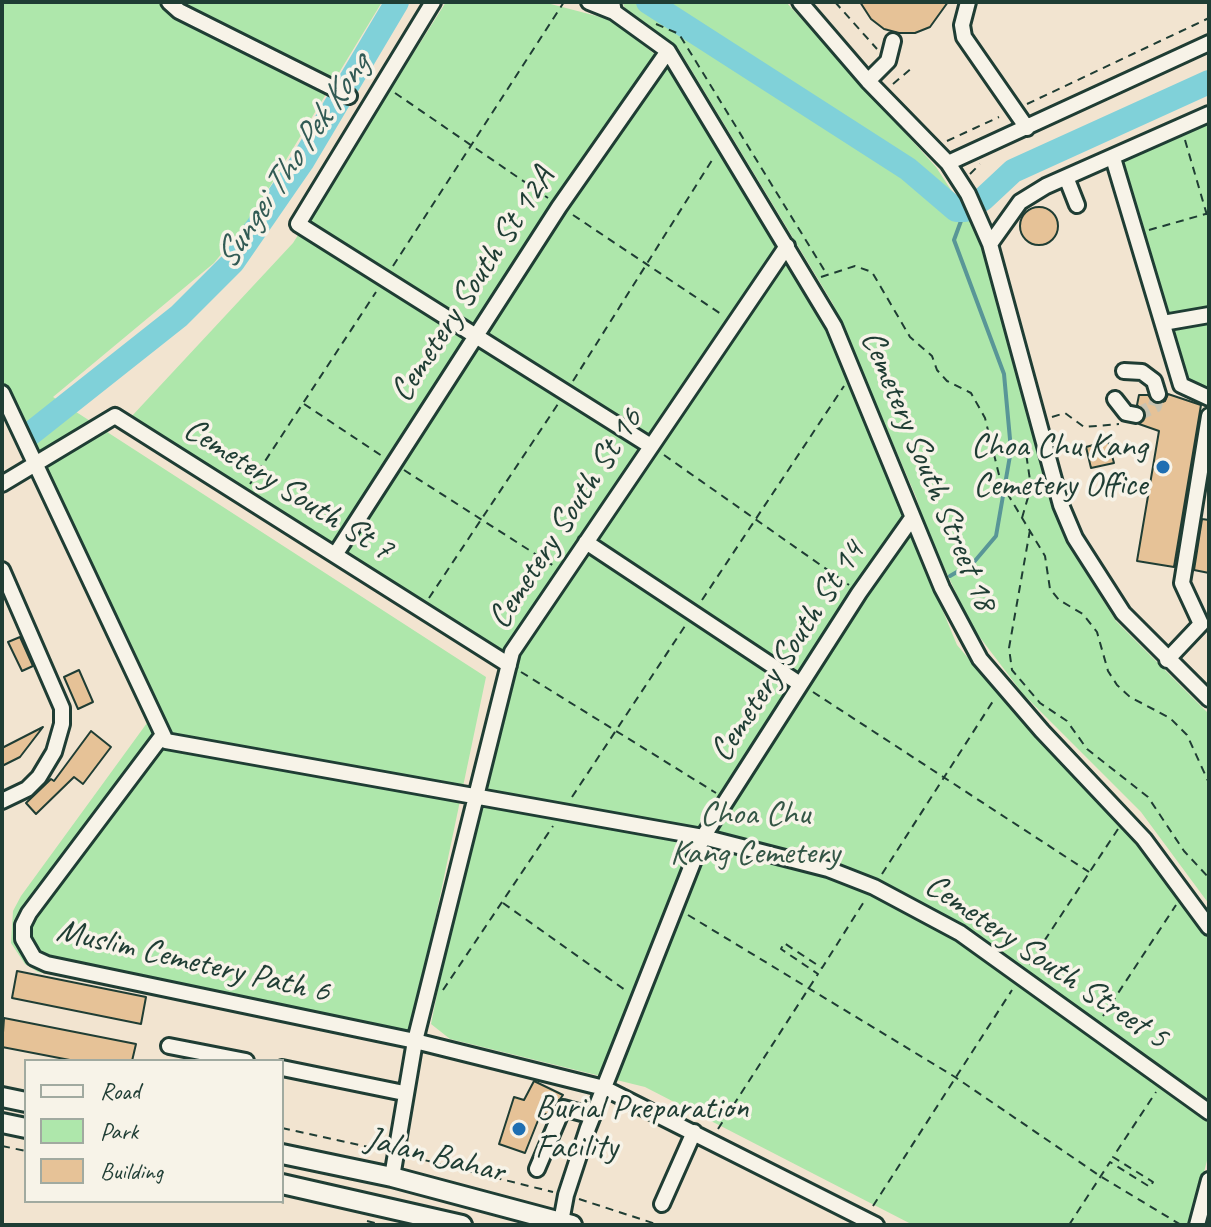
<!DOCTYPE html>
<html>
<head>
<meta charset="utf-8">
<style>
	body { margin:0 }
	#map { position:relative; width:1211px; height:1227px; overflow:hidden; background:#f2e4d0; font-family:Caveat,sans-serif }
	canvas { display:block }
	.frame { position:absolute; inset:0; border:4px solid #1f3d34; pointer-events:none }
	.legend { position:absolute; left:24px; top:1059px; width:260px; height:144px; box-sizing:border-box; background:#f7f3e8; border:2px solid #a1aaa0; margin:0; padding:10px 14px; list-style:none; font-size:24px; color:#1f3d34 }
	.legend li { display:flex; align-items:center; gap:16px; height:40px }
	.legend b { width:40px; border:2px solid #a1aaa0 }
</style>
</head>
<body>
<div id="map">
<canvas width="1211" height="1227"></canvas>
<div class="frame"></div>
<ul class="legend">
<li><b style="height:10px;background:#f7f3e8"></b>Road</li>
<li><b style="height:22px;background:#aee7ab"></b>Park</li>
<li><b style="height:22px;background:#e6c297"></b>Building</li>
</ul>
</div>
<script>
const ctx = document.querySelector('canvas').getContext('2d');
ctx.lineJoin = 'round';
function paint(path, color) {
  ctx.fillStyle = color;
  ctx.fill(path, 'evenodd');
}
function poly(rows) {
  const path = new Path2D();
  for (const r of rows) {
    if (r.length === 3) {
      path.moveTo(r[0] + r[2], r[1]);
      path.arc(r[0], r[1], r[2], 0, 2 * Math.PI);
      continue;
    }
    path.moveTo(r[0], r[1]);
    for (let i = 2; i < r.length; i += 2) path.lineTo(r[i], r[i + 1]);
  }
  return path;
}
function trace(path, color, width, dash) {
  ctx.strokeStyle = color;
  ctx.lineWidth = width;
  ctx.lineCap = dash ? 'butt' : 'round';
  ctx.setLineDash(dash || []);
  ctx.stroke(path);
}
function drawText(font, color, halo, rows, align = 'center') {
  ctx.font = font + ' Caveat,sans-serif';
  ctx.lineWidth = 7;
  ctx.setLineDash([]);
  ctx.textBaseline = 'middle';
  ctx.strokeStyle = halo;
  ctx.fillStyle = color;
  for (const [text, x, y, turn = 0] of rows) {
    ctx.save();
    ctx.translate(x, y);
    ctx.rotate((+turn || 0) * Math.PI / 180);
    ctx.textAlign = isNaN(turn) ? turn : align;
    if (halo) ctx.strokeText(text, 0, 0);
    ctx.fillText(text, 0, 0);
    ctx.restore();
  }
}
paint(poly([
	[2,2,382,2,252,216,214,263,53,397,486,677,409,1044,38,972,25,964,11,943,13,911,21,896,147,723,2,414],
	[446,2,543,2,612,20,667,64,827,331,957,645,1035,736,1140,844,1209,940,1209,1153,1190,1225,913,1225,645,1087,450,1039,431,1024,471,824,514,663,131,417,293,243],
	[622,2,786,2,936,167,972,222,984,253,1053,506,1067,543,1116,621,1209,714,1209,904,1141,812,1023,694,972,627,927,531,916,497,833,304,678,48,626,10],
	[1209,118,1209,392,1192,385,1182,374,1121,168,1127,156]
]), '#aee7ab');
trace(poly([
	[2,2,5,2],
	[950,576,974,562,996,536,1011,450,1004,374,954,240,965,210]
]), '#599697', 4);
trace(poly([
	[648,2,908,169,956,210,965,210,983,199,1013,171,1209,82],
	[30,434,179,316,233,262,302,162,397,2]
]), '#80d1d9', 24);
const building = poly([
	[860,2,948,2,930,27,915,33,899,33,884,29,871,19,860,2],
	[1039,226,19],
	[1168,394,1201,405,1174,567,1137,561,1159,431,1139,424,1146,416,1137,405,1139,395,1148,395,1157,404,1165,401,1168,394],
	[1108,441,1114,463,1091,468,1086,447,1108,441],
	[1202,519,1209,520,1209,573,1194,570,1202,519],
	[20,637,33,666,22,671,8,642,20,637],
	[79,670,93,702,78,709,64,677,79,670],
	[43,727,20,757,2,766,2,748,43,727],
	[91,731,111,747,83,784,74,777,36,814,26,803,51,779,54,781,91,731],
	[17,971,146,997,141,1024,12,998,17,971],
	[4,1018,136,1044,132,1061,75,1061,2,1047,4,1018],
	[534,1081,563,1095,549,1115,541,1113,525,1153,499,1144,514,1097,524,1100,534,1081]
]);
paint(building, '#e6c297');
trace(building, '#1f3d34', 2);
trace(poly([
	[1136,415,1155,406,1158,394]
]), '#c8c3b1', 14, [14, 7]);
const minor = poly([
	[169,2,179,11,349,96],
	[433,2,298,224,649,445],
	[589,2,614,12],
	[612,2,614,12,668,51,834,326,942,588,980,659,1042,731,1144,839,1209,927],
	[800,2,868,81,948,163,968,194,990,244,1061,505,1075,538,1123,613,1209,699],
	[968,2,962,25,964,37,1027,128],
	[868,81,888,61,893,41],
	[1113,158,1181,385,1209,398],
	[948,163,1209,43],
	[1066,177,1077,205],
	[990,244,1020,202,1046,186,1209,114],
	[1163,323,1209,315],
	[1124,371,1142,372,1154,381,1158,394],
	[2,393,166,741,703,837,828,869,874,887,960,933,1209,1112],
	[1115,399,1126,413,1136,415],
	[2,484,115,416,509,665],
	[586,542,800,684],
	[335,555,559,207,668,51],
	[2,570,62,708,62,724,54,752,39,777,27,789,2,801],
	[1167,660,1201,624,1182,583,1209,416],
	[162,736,29,913,23,925,23,939,34,958,47,964,415,1041,604,1088,876,1225],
	[169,1046,246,1061],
	[282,1068,404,1093],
	[537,1169,563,1108,593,1116],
	[392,1177,415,1041,512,652,787,246],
	[662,1204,694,1132],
	[561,1222,566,1195,588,1128,703,837,859,593,912,518],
	[1197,1225,1209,1180]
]);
const major = poly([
	[2,1097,26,1102],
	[2,1123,26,1128],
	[282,1154,392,1177,572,1225],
	[282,1184,462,1225]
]);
trace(minor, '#1f3d34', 20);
trace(major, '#1f3d34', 24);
trace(poly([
	[835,2,877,49],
	[656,24,679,34,826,273],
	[893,84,913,67],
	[395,93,548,198],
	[1027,104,1209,18],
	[1185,140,1209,222],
	[947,141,999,117],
	[970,174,980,164],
	[573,215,724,316],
	[1149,230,1209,213],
	[393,266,564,2],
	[821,277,855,266,872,272,910,337,932,356,937,370,947,381,971,393,985,418,1001,483,1045,556,1050,589,1059,600,1083,614,1097,632,1108,671,1117,685,1130,697,1170,718,1187,735,1209,783],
	[573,381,714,157],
	[304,404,382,456],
	[1052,417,1065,413,1084,427,1119,424],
	[664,455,849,585],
	[404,470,554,566],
	[250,484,376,292],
	[1022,518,1031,487,1026,453,1033,451],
	[1030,530,1009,648,1012,670,1040,703,1067,721,1087,749,1148,797,1184,851,1209,878],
	[429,598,558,404],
	[702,600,844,386],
	[521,672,716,793],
	[813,692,1089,872],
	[572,797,685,626],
	[882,874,995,698],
	[503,903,625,990],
	[688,915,955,1077,1100,1176,1181,1225],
	[1029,964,1118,829],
	[443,990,553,826],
	[1103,1016,1176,905],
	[282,1128,382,1150],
	[718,1129,818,974,781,949,784,943,822,968,865,900],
	[2,1146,26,1151],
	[412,1157,553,1192],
	[579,1199,659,1225],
	[276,1201,286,1203],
	[873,1206,1012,990],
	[367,1221,382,1225],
	[1069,1225,1110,1162,1150,1187,1153,1182,1113,1157,1156,1092]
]), '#1f3d34', 2, [8, 6]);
trace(minor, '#f7f3e8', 14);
trace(major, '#f7f3e8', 18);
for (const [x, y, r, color] of [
	[1163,467,8,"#1f6fb2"],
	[519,1129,8,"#1f6fb2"]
]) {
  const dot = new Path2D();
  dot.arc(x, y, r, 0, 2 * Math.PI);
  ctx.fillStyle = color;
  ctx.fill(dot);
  trace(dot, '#f7f3e8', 3);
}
drawText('34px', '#1f3d34', '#f7f3e8', [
	["Cemetery South St 12A",473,285,-57],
	["Cemetery South Street 18",928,471,67],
	["Cemetery South St 7",288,490,32],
	["Cemetery South St 16",566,519,-57],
	["Cemetery South St 14",788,652,-57],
	["Muslim Cemetery Path 6",193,962,13],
	["Cemetery South Street 5",1046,962,34],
	["Jalan Bahar",435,1156,14]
]);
drawText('34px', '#1f3d34', '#f7f3e8', [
	["Choa Chu Kang",1147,447],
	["Cemetery Office",1147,486],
	["Burial Preparation",535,1109,"left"],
	["Facility",535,1148,"left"]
], 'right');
drawText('34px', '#345646', '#f7f3e8', [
	["Choa Chu",755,815],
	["Kang Cemetery",755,854]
]);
drawText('italic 36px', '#325b55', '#f7f3e8', [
	["Sungei Tho Pek Kong",293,162,-56]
]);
</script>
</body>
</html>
